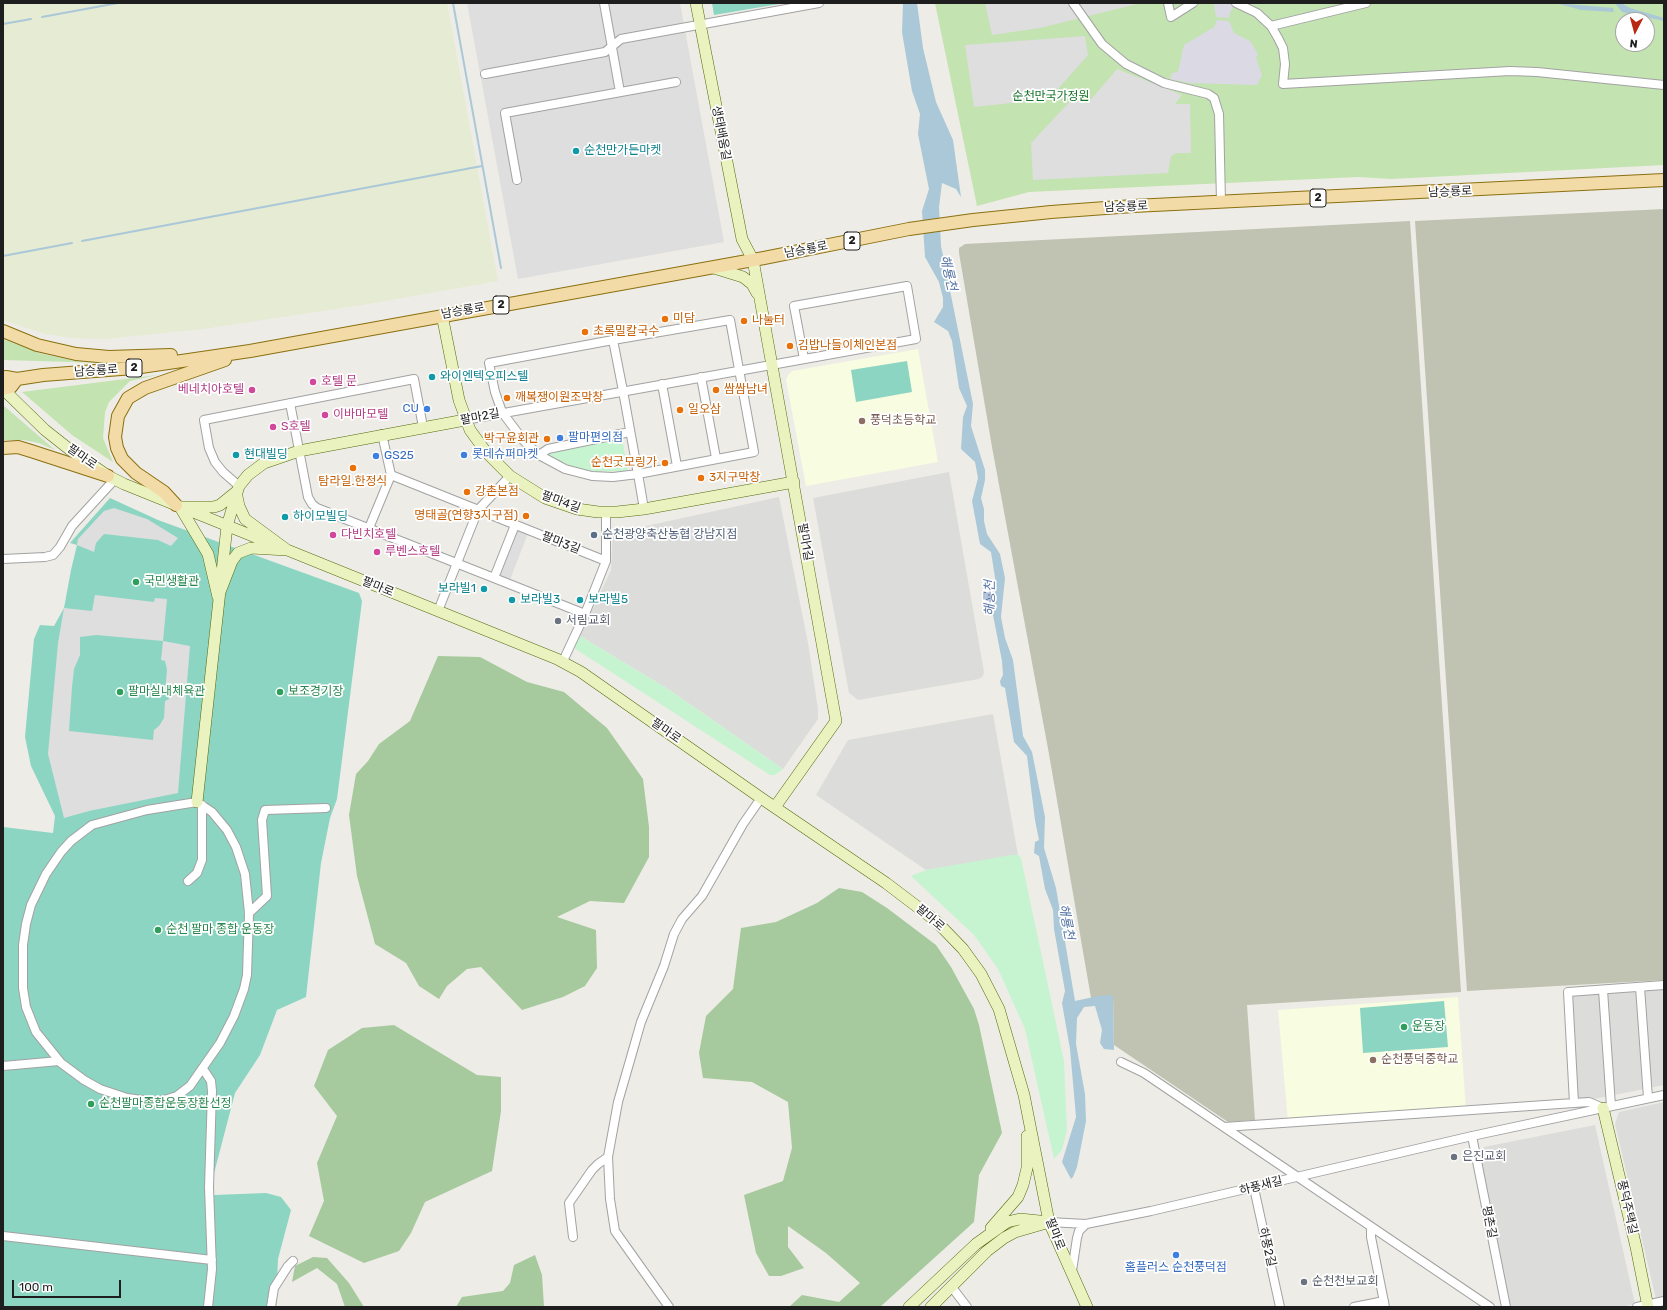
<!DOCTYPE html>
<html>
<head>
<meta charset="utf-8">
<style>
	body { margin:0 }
	#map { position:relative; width:1667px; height:1310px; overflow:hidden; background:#eeece6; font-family:Rubik,sans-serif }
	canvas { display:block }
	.frame { position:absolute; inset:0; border:4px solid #1e1e1e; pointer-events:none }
	.north { position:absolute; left:1615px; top:12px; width:40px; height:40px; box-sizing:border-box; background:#fff; border:1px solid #a5a5a5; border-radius:50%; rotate:186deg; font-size:11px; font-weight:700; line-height:16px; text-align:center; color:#1e1e1e }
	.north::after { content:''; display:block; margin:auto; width:14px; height:18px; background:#b82814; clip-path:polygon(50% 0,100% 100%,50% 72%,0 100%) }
	.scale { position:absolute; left:12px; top:1280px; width:109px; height:18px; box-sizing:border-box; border:2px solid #1e1e1e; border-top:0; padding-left:5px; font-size:12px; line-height:14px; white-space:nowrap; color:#1e1e1e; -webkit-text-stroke:3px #fff; paint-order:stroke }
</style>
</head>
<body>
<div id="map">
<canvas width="1667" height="1310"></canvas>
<div class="frame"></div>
<div class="north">N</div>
<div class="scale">100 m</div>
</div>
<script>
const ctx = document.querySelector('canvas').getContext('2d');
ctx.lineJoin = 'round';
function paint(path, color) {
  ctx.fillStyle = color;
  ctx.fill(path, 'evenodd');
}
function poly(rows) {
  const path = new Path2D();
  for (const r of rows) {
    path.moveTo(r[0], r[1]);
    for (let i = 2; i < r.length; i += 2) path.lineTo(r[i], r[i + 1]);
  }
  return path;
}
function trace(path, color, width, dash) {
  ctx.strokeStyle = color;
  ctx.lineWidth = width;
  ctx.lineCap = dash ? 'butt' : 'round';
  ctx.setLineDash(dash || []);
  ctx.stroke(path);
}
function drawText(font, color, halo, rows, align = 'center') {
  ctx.font = font + ' Rubik,"Noto Sans KR",sans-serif';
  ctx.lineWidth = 3.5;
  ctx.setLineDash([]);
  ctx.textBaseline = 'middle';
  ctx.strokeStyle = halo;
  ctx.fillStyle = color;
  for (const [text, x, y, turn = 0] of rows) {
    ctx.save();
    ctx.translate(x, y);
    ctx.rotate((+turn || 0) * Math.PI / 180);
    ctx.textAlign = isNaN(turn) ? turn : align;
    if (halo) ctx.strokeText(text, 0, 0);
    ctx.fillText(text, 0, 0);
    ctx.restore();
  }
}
paint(poly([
	[949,472,984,672,983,676,979,679,858,700,849,693,813,498],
	[779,497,808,643,818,709,818,719,783,769,668,689,580,636,611,570,613,530,646,526],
	[993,714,1018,855,926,870,816,795,848,740],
	[1664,985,1664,1085,1574,1103,1568,992],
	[1664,1102,1664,1298,1656,1299,1615,1124,1619,1112],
	[1595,1125,1635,1304,1621,1307,1510,1307,1479,1152,1484,1147]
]), '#dcdcdb');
paint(poly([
	[918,349,938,462,806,486,786,380,788,375,792,371],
	[1458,997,1466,1110,1288,1122,1278,1010]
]), '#f8fce1');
paint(poly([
	[1664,209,1664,980,1467,991,1415,221],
	[1410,221,1461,992,1247,1005,1255,1120,1228,1122,1114,1045,1113,996,1091,998,1049,754,992,447,959,253,959,248,965,244]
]), '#c0c2b2');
paint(poly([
	[3,3,447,3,498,281,368,304,203,329,105,339,72,338,45,334,3,320]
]), '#e6ebd3');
paint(poly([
	[935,3,1664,3,1664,165,1391,179,1358,177,1029,192,977,206],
	[1623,20,1647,20,1647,44,1623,44],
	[3,339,39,353,75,361,141,364,3,360],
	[157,375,130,381,109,402,105,412,103,438,113,462,72,435,22,392],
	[3,405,55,450,39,443,23,440,3,440]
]), '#c3e3b1');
paint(poly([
	[438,656,480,657,527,682,564,692,607,728,643,779,649,827,649,857,624,903,590,901,557,917,596,930,597,968,585,986,563,997,522,1010,481,967,467,969,447,986,439,999,419,986,406,963,375,944,357,876,349,815,356,774,368,761,379,744,410,721],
	[839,888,862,892,887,908,936,945,951,967,974,1009,979,1025,1002,1133,979,1175,974,1222,880,1307,789,1307,802,1295,839,1302,860,1283,826,1253,788,1226,788,1247,804,1268,781,1276,769,1276,756,1253,744,1195,783,1181,792,1148,788,1102,752,1082,703,1078,699,1053,706,1016,733,989,741,928,776,922,817,903],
	[394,1025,477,1075,501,1077,501,1111,492,1171,425,1202,411,1233,399,1251,364,1263,309,1236,324,1201,317,1163,337,1116,314,1086,328,1050,362,1028],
	[535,1255,542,1275,544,1307,456,1307,462,1297,503,1291,510,1283,514,1265],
	[313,1257,327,1258,349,1283,364,1307,345,1307,337,1284,317,1268,292,1282,295,1266]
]), '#a6c99e');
paint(poly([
	[622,438,628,471,586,472,547,458,548,452],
	[580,636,668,689,783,769,775,775,770,775,574,648],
	[1011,855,1018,855,1021,858,1064,1061,1067,1130,1062,1150,1054,1159,1025,1029,998,969,974,935,911,876,926,870]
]), '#c7f4d0');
paint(poly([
	[712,3,785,3,714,15],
	[907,361,912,392,856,402,851,370],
	[110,498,158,520,359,593,362,601,337,799,330,818,321,863,306,997,277,1010,260,1055,235,1093,212,1181,214,1195,266,1193,281,1197,291,1210,278,1259,276,1307,3,1307,3,827,53,833,55,816,31,766,25,737,34,639,40,625,54,626,64,608,71,570,77,545,70,543],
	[1444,1001,1448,1047,1363,1053,1360,1008]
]), '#8cd5c2');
paint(poly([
	[467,3,680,3,724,242,518,279],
	[985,3,1141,3,1040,28,992,35],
	[1085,36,1088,55,1057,90,1057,98,974,107,965,45],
	[1117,69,1182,95,1175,104,1190,104,1191,153,1177,153,1171,156,1168,173,1033,180,1031,143,1075,96,1087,104],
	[114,508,147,519,178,538,171,546,158,540,104,534,96,543,94,552,77,545,78,539,104,511],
	[516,529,528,533,510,580,498,575],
	[95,595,154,602,155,598,167,599,163,641,190,646,178,793,89,811,64,818,48,754,58,643,64,608,92,611],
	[96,635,163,641,161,660,165,661,167,669,165,692,168,693,169,699,165,701,164,718,159,726,154,730,153,740,69,731,72,687,74,669,80,655,80,637]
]), '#dedede');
paint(poly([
	[1214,3,1236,3,1230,12,1229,18,1216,17],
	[1217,20,1229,21,1234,33,1250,41,1258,54,1256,58,1262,75,1257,85,1190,83,1170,79,1172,73,1178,72,1184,45,1214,27]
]), '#dbdae4');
paint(poly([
	[903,3,917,3,923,48,936,102,953,140,961,197,956,189,942,183,939,207,941,246,973,404,971,426,985,470,985,480,981,498,984,509,984,521,987,534,1000,554,1005,578,1001,617,1005,638,1013,660,1023,736,1032,752,1045,817,1044,848,1056,888,1075,1001,1098,996,1113,995,1114,1050,1104,1049,1100,1043,1102,1030,1095,1006,1084,1007,1077,1018,1076,1044,1085,1094,1086,1121,1077,1167,1073,1177,1071,1179,1062,1162,1076,1117,1070,1049,1062,1003,1065,991,1054,929,1053,910,1045,889,1039,856,1034,853,1035,842,1039,840,1035,820,1027,756,1014,742,1005,688,1001,686,1000,681,1003,675,1002,661,993,615,996,584,991,552,980,544,972,501,978,478,975,462,961,449,963,417,967,406,959,388,952,341,948,331,934,322,943,307,943,298,939,282,925,257,922,211,929,189,918,134,920,114,912,91,902,32],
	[1556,3,1613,8,1614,12,1581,10],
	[1615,3,1621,3,1630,8,1664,18,1664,21,1622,12]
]), '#aac8d7');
trace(poly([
	[453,3,501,268],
	[42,17,118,3],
	[3,24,31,19],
	[82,241,482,166],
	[3,256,72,243]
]), '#aac8d7', 2);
const street = poly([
	[604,3,620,92],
	[1073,3,1102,44,1126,64,1164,83,1208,94,1214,98,1219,114,1221,202],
	[1168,3,1171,17,1193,3],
	[1236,3,1257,13,1271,26,1278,38,1283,48,1285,64,1283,84,1510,71,1537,72,1664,85],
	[1271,26,1366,3],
	[485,74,605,52,621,39,819,3],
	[517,180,505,113,676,82],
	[613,340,489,363,495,392,502,412,523,440,539,455,565,469,592,476,613,477,638,474,754,452,730,320,613,340,623,391,638,474,644,509],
	[701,377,716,458],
	[662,384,677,466],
	[290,403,308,497,312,504,317,508,585,614,606,561,606,513],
	[465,420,916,339,907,286,794,306,804,359],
	[539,455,548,449,630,432],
	[391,475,606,561],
	[239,486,223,472,215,462,209,448,204,420,414,379,423,427],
	[369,528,391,475,382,434],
	[3,559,45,557,53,555,60,547,72,526,115,479],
	[494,578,515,525],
	[438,611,478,510,510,476],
	[563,661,585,614],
	[197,802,212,812,227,830,236,847,245,874,249,913,247,975,244,989,234,1016,220,1043,190,1086,177,1096,157,1102,127,1098,100,1089,84,1080,61,1063,36,1032,26,1007,23,988,23,945,26,924,31,905,46,874,61,852,71,841,92,825,147,810,197,802],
	[188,881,197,873,202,860,202,805],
	[249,913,267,896,262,820,265,810,326,808],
	[1640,987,1648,1098],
	[1603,990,1611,1106],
	[1121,1062,1144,1073,1490,1307],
	[3,1066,59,1061],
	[203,1069,211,1081,212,1091,209,1187,212,1269,208,1307],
	[1574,1103,1568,992,1664,985],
	[1224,1127,1574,1103,1589,1102,1603,1108],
	[1472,1136,1506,1307],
	[608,1157,610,1199,615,1231,669,1307],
	[1254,1188,1280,1307],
	[1049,1222,1086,1224,1151,1211,1472,1136,1664,1095],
	[1371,1227,1371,1237,1385,1307],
	[3,1236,212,1260],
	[573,1237,569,1203,592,1170,598,1164,608,1157,618,1102,633,1050,641,1022,664,966,674,934,682,919,702,896,743,824,761,798],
	[1072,1271,1077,1238,1079,1231,1086,1224],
	[951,1286,967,1307],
	[271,1307,274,1288,288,1266,293,1261],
	[1354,1307,1384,1301],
	[1637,1307,1664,1301]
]);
const secondary = poly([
	[696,3,742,239,753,260,836,721,775,807],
	[714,268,743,277,752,284,757,293],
	[442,315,459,400,470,430,486,452,510,476,545,498,577,509,598,512,617,512,644,509,794,482],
	[3,389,45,430,69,449,108,476,124,484,557,659,581,672,761,798,886,883,936,921,963,949,981,974,999,1009,1024,1095,1049,1222,1087,1307],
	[236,492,239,506,245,519,287,550,251,548,238,553,232,561,218,597,208,554,180,507,214,507,220,505,236,492],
	[197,802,227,526,239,486,248,475,264,463,299,451,465,420],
	[1603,1108,1636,1247,1648,1307],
	[991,1228,1018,1197,1023,1185,1027,1168,1027,1136],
	[909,1307,976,1244,1007,1222,1020,1219,1049,1222],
	[931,1307,987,1251,1004,1238,1015,1232,1046,1223]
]);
const primary = poly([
	[3,331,37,345,76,354,109,357,171,355],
	[3,378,6,377,17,379,43,375,134,368,250,351,764,258,909,229,973,220,1051,212,1133,206,1664,180],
	[3,389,11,387,17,379],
	[3,448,18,447,31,451,108,476],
	[176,505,164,492,136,473,122,459,117,448,115,437,118,416,128,398,145,388,225,360]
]);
trace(street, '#a2a2a2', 10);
trace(secondary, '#566b10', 12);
trace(primary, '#8a700f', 14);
trace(street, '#fff', 8);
trace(secondary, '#eaf3bf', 11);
trace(primary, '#f2dba7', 12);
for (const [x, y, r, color] of [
	[576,151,4,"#0f9aa8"],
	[665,319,4,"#e8710a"],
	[744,321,4,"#e8710a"],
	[585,332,4,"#e8710a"],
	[790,346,4,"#e8710a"],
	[432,377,4,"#0f9aa8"],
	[313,382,4,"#d1479c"],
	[252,390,4,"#d1479c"],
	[716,390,4,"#e8710a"],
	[507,398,4,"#e8710a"],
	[427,409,4,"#3f7fe0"],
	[680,410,4,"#e8710a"],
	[325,415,4,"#d1479c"],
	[862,421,4,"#8d6e63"],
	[273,427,4,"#d1479c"],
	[560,438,4,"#3f7fe0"],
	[547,439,4,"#e8710a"],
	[236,455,4,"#0f9aa8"],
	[464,455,4,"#3f7fe0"],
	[376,456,4,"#3f7fe0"],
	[665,463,4,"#e8710a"],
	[353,468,4,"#e8710a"],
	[701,478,4,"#e8710a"],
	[467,492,4,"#e8710a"],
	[526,516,4,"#e8710a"],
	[285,517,4,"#0f9aa8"],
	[333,535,4,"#d1479c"],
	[594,535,4,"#5c6f8a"],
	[377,552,4,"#d1479c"],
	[136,582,4,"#2e9e5b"],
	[484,589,4,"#0f9aa8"],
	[512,600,4,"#0f9aa8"],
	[580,600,4,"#0f9aa8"],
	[558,621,4,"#6b7280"],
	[120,692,4,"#2e9e5b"],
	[280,692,4,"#2e9e5b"],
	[158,930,4,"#2e9e5b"],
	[1404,1027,4,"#2e9e5b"],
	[1373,1060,4,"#8d6e63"],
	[91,1104,4,"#2e9e5b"],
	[1454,1157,4,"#6b7280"],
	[1176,1255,4,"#3f7fe0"],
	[1304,1282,4,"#6b7280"]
]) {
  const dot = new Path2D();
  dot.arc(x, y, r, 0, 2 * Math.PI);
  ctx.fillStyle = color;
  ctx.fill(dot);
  trace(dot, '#fff', 1.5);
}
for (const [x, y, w] of [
	[1318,198,16],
	[852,241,16],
	[501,305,16],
	[134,368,16]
]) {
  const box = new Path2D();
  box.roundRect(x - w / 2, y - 9, w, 18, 3);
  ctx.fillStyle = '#fff';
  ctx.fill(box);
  trace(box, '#1e1e1e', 1);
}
drawText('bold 11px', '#1e1e1e', null, [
	["2",1318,198],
	["2",852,241],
	["2",501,305],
	["2",134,368]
]);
drawText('12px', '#177229', '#fff', [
	["순천만국가정원",1051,97]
]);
drawText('12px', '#1e1e1e', '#fff', [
	["생태배움길",721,133,79],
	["남승룡로",1450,192,-3],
	["남승룡로",1126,207,-3],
	["남승룡로",806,250,-11],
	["남승룡로",463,311,-10],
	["남승룡로",96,371,-4],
	["팔마2길",480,417,-11],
	["팔마로",82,457,35],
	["팔마4길",561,502,20],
	["팔마1길",805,542,80],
	["팔마3길",561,543,21],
	["팔마로",378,587,22],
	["팔마로",666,731,35],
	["팔마로",930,918,41],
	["하풍새길",1261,1186,-14],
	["풍덕주택길",1627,1207,77],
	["평촌길",1489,1222,79],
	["팔마로",1055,1234,69],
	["하풍2길",1267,1247,77]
]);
drawText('12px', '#0d838f', '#fff', [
	["순천만가든마켓",584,151],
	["와이엔텍오피스텔",440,377],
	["현대빌딩",244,455],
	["하이모빌딩",293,517],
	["보라빌1",476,589,"right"],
	["보라빌3",520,600],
	["보라빌5",588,600]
], 'left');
drawText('12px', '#c56008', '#fff', [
	["미담",673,319],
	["나눌터",752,321],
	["초록밀칼국수",593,332],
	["김밥나들이체인본점",798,346],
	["쌈쌈남녀",724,390],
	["깨복쟁이원조막창",515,398],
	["일오삼",688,410],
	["박구윤회관",539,439,"right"],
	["순천굿모링가",657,463,"right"],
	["3지구막창",709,478],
	["탐라일.한정식",353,482,"center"],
	["강촌본점",475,492],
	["명태골(연향3지구점)",518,516,"right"]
], 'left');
drawText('12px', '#b23c85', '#fff', [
	["호텔 문",321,382],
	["베네치아호텔",244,390,"right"],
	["이바마모텔",333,415],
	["S호텔",281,427],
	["다빈치호텔",341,535],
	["루벤스호텔",385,552]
], 'left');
drawText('12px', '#366cbe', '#fff', [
	["CU",419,409,"right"],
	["팔마편의점",568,438],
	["롯데슈퍼마켓",472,455],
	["GS25",384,456],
	["홈플러스 순천풍덕점",1176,1268,"center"]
], 'left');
drawText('12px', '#785e54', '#fff', [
	["풍덕초등학교",870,421],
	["순천풍덕중학교",1381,1060]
], 'left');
drawText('12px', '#4e5e75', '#fff', [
	["순천광양축산농협 강남지점",602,535]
], 'left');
drawText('12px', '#27864d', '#fff', [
	["국민생활관",144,582],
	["팔마실내체육관",128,692],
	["보조경기장",288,692],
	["순천 팔마 종합 운동장",166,930],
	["운동장",1412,1027],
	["순천팔마종합운동장환선정",99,1104]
], 'left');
drawText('12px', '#5b616d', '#fff', [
	["서림교회",566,621],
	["은진교회",1462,1157],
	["순천천보교회",1312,1282]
], 'left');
drawText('italic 13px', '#5473a4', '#fff', [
	["해룡천",948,273,77],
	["해룡천",990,598,-90],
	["해룡천",1066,922,79]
]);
</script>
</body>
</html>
